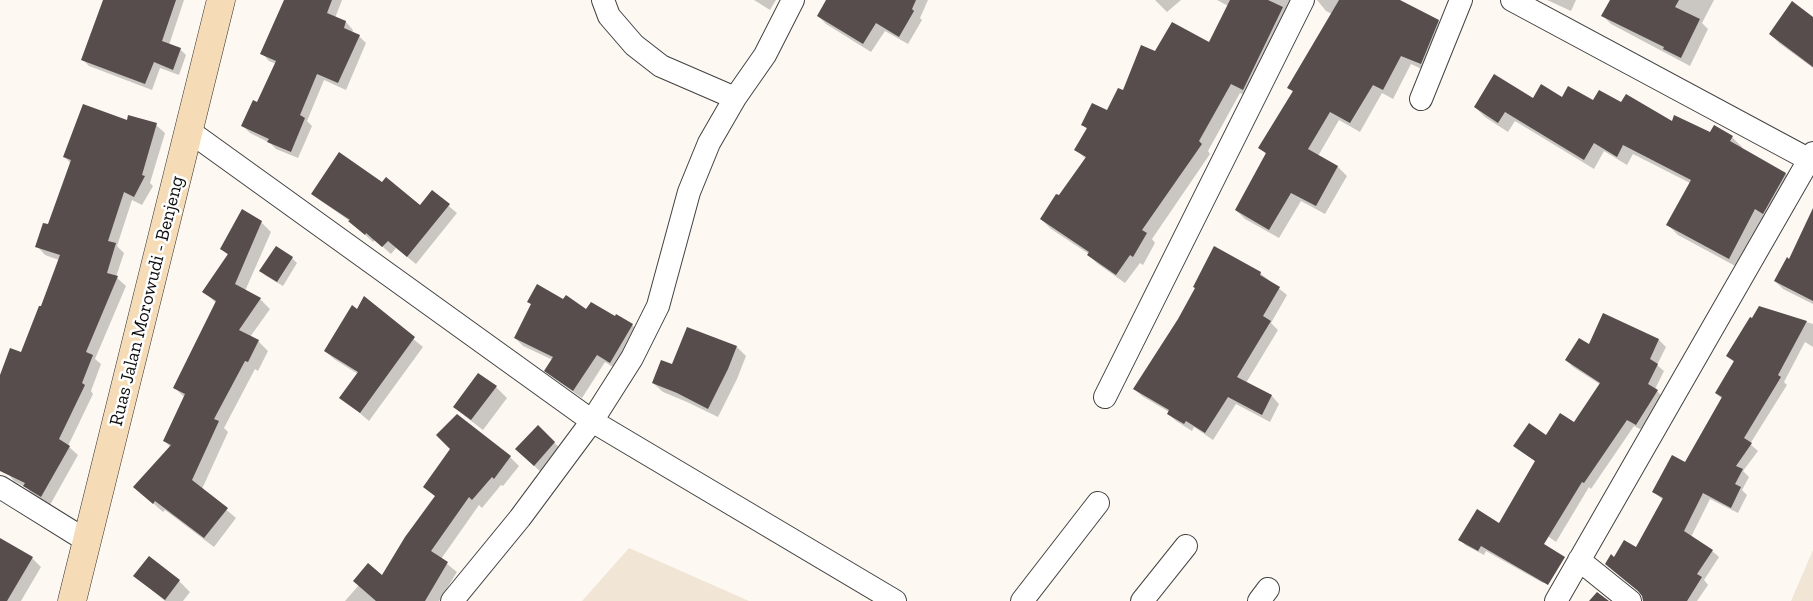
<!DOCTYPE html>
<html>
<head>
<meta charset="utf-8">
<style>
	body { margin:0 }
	canvas { display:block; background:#fdf8f2 }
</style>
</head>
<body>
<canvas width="1813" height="601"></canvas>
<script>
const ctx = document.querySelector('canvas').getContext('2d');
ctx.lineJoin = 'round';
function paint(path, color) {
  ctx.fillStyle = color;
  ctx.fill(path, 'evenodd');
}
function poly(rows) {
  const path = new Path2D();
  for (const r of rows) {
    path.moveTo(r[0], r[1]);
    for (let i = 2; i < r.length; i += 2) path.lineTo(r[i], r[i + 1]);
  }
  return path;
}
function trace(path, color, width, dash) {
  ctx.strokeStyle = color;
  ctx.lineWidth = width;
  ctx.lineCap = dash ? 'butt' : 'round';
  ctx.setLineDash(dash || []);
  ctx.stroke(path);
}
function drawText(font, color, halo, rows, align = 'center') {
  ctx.font = font + ' "Zilla Slab",serif';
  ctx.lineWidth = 5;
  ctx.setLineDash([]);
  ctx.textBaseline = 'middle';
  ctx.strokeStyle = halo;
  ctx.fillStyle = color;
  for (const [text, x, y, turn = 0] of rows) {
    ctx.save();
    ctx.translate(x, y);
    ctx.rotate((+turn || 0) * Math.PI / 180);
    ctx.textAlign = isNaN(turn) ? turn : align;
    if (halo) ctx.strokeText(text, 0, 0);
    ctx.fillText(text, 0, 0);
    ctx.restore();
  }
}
paint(poly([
	[629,548,749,601,582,601],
	[1813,550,1813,601,1791,601]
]), '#f1e6d5');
paint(poly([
	[115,0,184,0,169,45,180,49,186,55,179,75,160,68,152,90,89,66,83,60],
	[291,0,342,0,335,18,346,22,353,30,352,33,359,36,366,43,346,90,324,80,307,121,312,126,298,158,276,149,270,143,250,133,243,126,258,104,276,64,269,61,262,53],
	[754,0,776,0,770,10],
	[827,0,928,0,920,18,922,20,908,44,885,31,871,52,826,24,818,16],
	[1155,0,1181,0,1167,12],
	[1217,0,1300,0,1252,98,1240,93,1208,151,1210,154,1152,239,1155,243,1143,265,1140,263,1125,283,1098,264,1088,255,1089,254,1051,229,1041,219,1086,159,1076,150,1088,130,1083,125,1108,112,1155,52,1210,44,1228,6],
	[1317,0,1396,0,1438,21,1447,30,1430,73,1411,64,1393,99,1382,93,1360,132,1339,120,1318,156,1338,167,1347,176,1325,214,1301,201,1279,238,1245,219,1236,210,1267,155,1260,148,1294,93,1289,88,1332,14,1326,11],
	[1547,0,1576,0,1571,11],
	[1611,0,1714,0,1702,23,1708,29,1690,66,1611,24,1602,15],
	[1813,17,1813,68,1779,43,1770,34],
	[1562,98,1621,104,1672,122,1711,134,1732,137,1742,147,1741,149,1786,174,1795,184,1739,268,1678,235,1668,225,1690,183,1633,154,1627,165,1604,151,1594,169,1515,121,1508,132,1485,117,1475,107,1533,99],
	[127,122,156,125,165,133,150,183,153,186,142,205,132,200,117,246,124,253,116,277,126,286,95,359,101,364,91,391,93,394,68,446,78,455,50,505,33,494,27,488,14,481,0,464,0,379,22,354,42,308,59,260,45,255,37,246,48,226,71,164,65,157],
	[432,192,457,213,416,264,396,248,391,254,375,240,373,242,350,221,321,201,313,193,421,207],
	[1813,211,1813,304,1783,289,1775,281,1790,260],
	[261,222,271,232,245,291,260,299,270,309,250,337,258,341,268,351,258,371,255,369,224,428,228,432,202,489,236,518,214,547,165,510,163,512,145,496,170,447,164,440,184,397,174,387,216,303,204,292,228,255,222,249],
	[292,258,297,263,283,286,266,276,261,271],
	[1260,273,1287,295,1271,323,1278,330,1246,383,1272,396,1279,404,1270,422,1236,404,1213,440,1194,427,1192,431,1176,421,1168,414,1169,412,1142,396,1134,389],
	[364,298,423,347,369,421,341,397,358,374,334,359,325,351,358,310],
	[528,301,564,301,587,310,615,318,616,316,632,325,640,333,618,370,605,362,582,398,554,378,546,370,553,360,523,346,515,338,532,305],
	[1760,308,1813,324,1813,347,1805,342,1784,382,1787,385,1750,444,1758,451,1743,471,1749,477,1742,490,1747,495,1738,513,1710,499,1691,537,1712,551,1719,557,1704,580,1708,585,1697,601,1644,601,1644,596,1615,559,1636,548,1663,500,1653,491,1685,464,1722,399,1716,393,1734,362,1727,356],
	[1604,314,1659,340,1666,347,1657,365,1664,371,1655,389,1664,398,1644,431,1634,426,1591,489,1589,487,1556,542,1516,514,1536,462,1515,446,1547,437,1575,423,1601,385,1573,367,1566,360,1589,346],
	[737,347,746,356,737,379,718,417,687,402,663,392,653,383,673,366],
	[496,387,507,398,483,430,466,417,455,407],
	[538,427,566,454,545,476,528,460],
	[510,457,519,466,503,486,501,485,482,508,479,505,441,559,457,572,439,601,345,601,359,585,382,576,436,497,424,486],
	[1476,512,1547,579,1543,583,1486,551,1484,555,1465,545,1460,539],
	[0,539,32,558,41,567,21,601,0,601],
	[149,558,179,581,190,592,183,601,165,601,135,576]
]), '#0003');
paint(poly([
	[103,0,176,0,162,41,181,48,173,70,154,62,145,84,81,60],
	[284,0,332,0,327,13,346,21,344,28,360,35,338,83,317,74,300,115,305,118,291,152,267,142,269,139,241,126,253,100,257,102,276,61,260,54],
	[826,0,916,0,912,9,914,11,899,37,876,23,863,44,817,16],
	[1230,0,1268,0,1283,7,1243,90,1231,84,1199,141,1202,144,1142,230,1147,233,1133,257,1130,255,1116,275,1087,255,1089,252,1040,219,1056,194,1059,195,1086,157,1074,150,1087,128,1081,125,1092,103,1107,110,1118,88,1123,90,1141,45,1155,51,1172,22,1209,42],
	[1339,0,1400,0,1439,20,1421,64,1401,56,1383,90,1373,85,1350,123,1330,112,1308,149,1338,166,1316,206,1291,193,1269,230,1235,210,1266,153,1258,148,1293,91,1287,88],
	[1610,0,1679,0,1675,7,1700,19,1681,58,1663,49,1664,47,1601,16],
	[1792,1,1813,17,1813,67,1769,34],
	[1494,74,1533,98,1541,84,1562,97,1568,86,1593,100,1599,90,1621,102,1626,94,1672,121,1674,115,1710,132,1714,125,1733,136,1730,141,1786,173,1763,214,1755,209,1729,259,1666,225,1691,180,1623,145,1617,157,1594,143,1584,160,1505,112,1498,123,1474,107],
	[83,104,127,120,128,115,157,123,142,175,145,176,134,197,124,192,108,241,116,243,107,273,118,276,86,352,93,355,82,383,85,385,59,439,70,446,41,497,23,486,25,483,0,471,0,375,10,348,21,352,39,306,41,306,60,255,35,247,43,223,48,224,71,160,63,157],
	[339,152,382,182,386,177,420,205,432,190,450,204,407,257,388,241,382,247,366,233,365,235,348,221,350,220,311,194],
	[1813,208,1813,301,1774,281,1787,257,1789,259],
	[242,209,262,221,235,284,261,298,239,330,259,340,248,362,245,361,214,419,219,421,192,480,228,508,204,538,155,501,153,504,133,487,171,445,163,441,185,394,173,388,216,301,202,292,228,254,220,249],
	[276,246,293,257,277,282,259,271],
	[1214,246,1261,272,1260,275,1280,287,1263,316,1271,321,1237,377,1272,395,1262,415,1228,397,1205,433,1186,421,1184,424,1167,414,1169,410,1133,389,1178,319,1195,288,1193,287],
	[537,284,563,299,566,295,586,309,591,302,615,316,616,314,633,324,610,363,597,355,573,391,544,371,553,357,514,338,531,304,527,302],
	[364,296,415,337,360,413,339,398,358,372,324,351,352,305,357,309],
	[1759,306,1807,321,1778,375,1781,377,1744,438,1752,443,1736,466,1743,469,1735,484,1741,487,1731,508,1703,493,1684,531,1713,550,1697,574,1702,577,1687,601,1643,601,1642,596,1638,591,1605,564,1611,554,1614,557,1624,540,1636,547,1663,498,1652,492,1672,455,1685,462,1722,397,1715,393,1734,361,1726,356,1750,317,1752,318],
	[1603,313,1659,339,1650,359,1658,364,1648,384,1658,390,1636,425,1627,420,1584,483,1582,482,1544,544,1565,557,1548,585,1481,546,1478,551,1458,540,1477,509,1499,523,1535,461,1513,446,1529,423,1546,435,1560,413,1574,422,1600,383,1565,360,1579,338,1589,344],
	[687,327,737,346,728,369,708,409,677,393,652,383,661,360,672,364],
	[478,373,497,386,471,420,453,407],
	[457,414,511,456,494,479,492,477,472,500,469,497,431,551,448,562,425,601,376,601,353,581,368,563,382,575,405,537,435,496,423,487,450,449,436,435],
	[538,425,555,442,534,466,515,449],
	[0,538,33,557,7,601,0,601],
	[149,556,180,580,165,600,133,576],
	[1597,592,1609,601,1589,601]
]), '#564d4c');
const street = poly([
	[603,0,609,16,634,45,661,66,735,98],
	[1512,0,1808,159],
	[1421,99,1461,0],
	[189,131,592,421,895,601],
	[1105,397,1303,0],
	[0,487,87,541],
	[1579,560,1630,601],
	[452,601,520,518,592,421,632,358,658,306,689,192,709,143,735,98,765,55,793,0],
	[1022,601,1098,503],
	[1142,601,1186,546],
	[1259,601,1268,589],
	[1556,601,1813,153]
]);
const secondary = poly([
	[72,601,221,0]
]);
trace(street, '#424242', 24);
trace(secondary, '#313131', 29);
trace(street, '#fff', 22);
trace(secondary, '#f5dbb6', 28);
drawText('19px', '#0f0f0f', '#fff', [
	["Ruas Jalan Morowudi - Benjeng",147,301,-76]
]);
</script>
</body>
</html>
